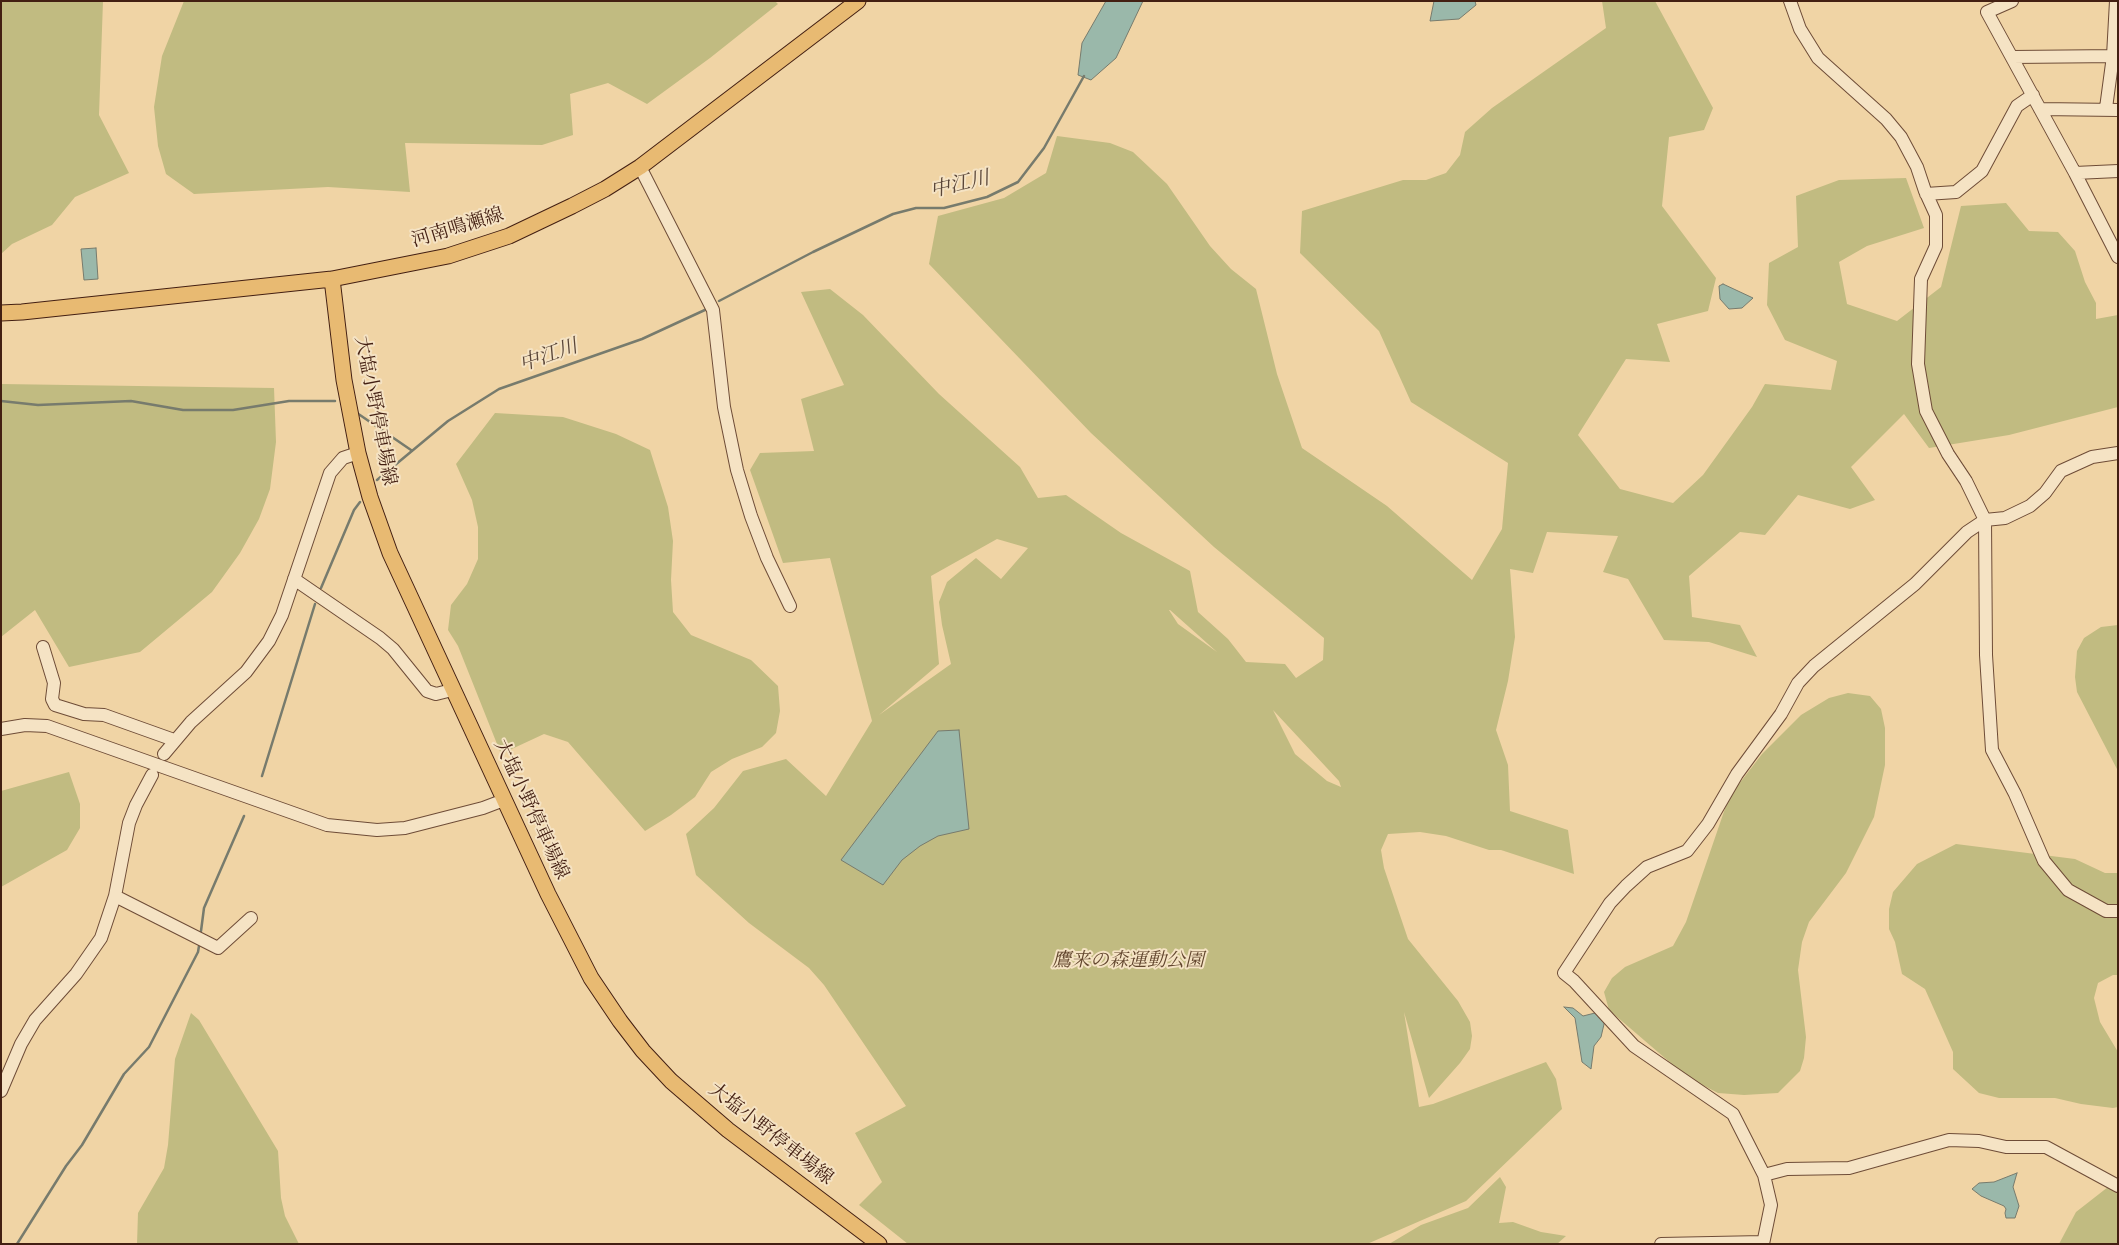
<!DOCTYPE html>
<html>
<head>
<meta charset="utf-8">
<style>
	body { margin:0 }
	#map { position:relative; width:2119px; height:1245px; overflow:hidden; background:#f0d4a5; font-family:"IM FELL English",serif }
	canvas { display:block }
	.frame { position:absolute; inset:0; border:2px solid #431f12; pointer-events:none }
</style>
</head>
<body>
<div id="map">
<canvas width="2119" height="1245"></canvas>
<div class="frame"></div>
</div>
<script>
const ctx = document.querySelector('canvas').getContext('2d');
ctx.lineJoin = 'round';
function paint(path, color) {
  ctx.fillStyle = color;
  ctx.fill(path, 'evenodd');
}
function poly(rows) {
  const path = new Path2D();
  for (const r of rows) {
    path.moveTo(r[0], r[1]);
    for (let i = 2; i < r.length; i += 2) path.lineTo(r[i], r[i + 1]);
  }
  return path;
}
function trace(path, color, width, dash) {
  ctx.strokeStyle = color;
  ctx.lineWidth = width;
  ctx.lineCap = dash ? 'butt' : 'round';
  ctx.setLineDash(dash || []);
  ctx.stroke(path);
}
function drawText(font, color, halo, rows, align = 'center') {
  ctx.font = font + ' "IM FELL English","Noto Serif JP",serif';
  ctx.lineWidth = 4;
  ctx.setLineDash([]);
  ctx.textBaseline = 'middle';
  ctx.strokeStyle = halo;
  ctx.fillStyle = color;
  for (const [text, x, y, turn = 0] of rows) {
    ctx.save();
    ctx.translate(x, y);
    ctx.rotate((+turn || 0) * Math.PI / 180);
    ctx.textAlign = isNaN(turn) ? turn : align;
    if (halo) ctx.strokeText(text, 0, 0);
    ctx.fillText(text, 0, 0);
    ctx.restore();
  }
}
paint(poly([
	[1,1,103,1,99,115,129,173,75,197,52,225,12,244,1,254],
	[184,1,775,1,778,4,710,58,647,104,608,83,570,94,573,135,542,145,405,143,410,192,328,187,194,194,166,174,158,146,154,107,162,56],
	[1602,1,1655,1,1713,108,1704,130,1669,137,1662,206,1716,278,1708,311,1657,324,1670,362,1626,359,1578,435,1620,489,1673,503,1703,475,1752,407,1765,384,1831,390,1837,361,1785,340,1767,305,1769,263,1798,247,1796,196,1839,180,1906,178,1924,228,1867,246,1839,262,1847,304,1897,321,1941,287,1961,206,2006,203,2029,231,2058,232,2075,251,2085,282,2096,303,2096,319,2118,315,2118,407,2009,435,1929,448,1904,414,1851,467,1875,500,1850,509,1798,495,1765,535,1740,532,1689,576,1692,617,1740,625,1757,657,1709,642,1664,640,1628,579,1603,572,1618,536,1547,532,1533,573,1510,569,1515,637,1508,681,1496,730,1508,765,1510,811,1568,830,1574,874,1501,850,1489,850,1446,836,1420,832,1388,834,1381,850,1384,868,1408,939,1458,1001,1470,1022,1472,1036,1470,1049,1460,1063,1429,1098,1404,1012,1419,1107,1433,1104,1546,1062,1556,1079,1562,1109,1466,1201,1367,1244,908,1244,859,1205,882,1182,855,1133,906,1106,824,985,809,968,749,923,696,875,686,834,714,808,743,771,786,759,826,796,872,721,830,558,783,563,750,470,760,453,814,451,801,399,844,385,801,292,830,289,863,315,939,394,1020,467,1038,498,1066,495,1121,533,1190,571,1198,612,1228,639,1246,662,1285,664,1296,678,1323,660,1324,638,1214,547,1091,433,929,264,938,216,1004,198,1046,173,1057,136,1110,143,1133,152,1167,184,1210,246,1231,269,1256,289,1277,374,1302,448,1387,506,1472,580,1502,529,1508,463,1411,402,1379,331,1300,253,1302,211,1403,180,1426,180,1446,173,1460,155,1465,132,1492,108,1606,28],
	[997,539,1028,548,1001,579,976,558,947,582,939,602,942,625,951,664,879,715,939,664,931,576],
	[1169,610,1170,610,1217,652,1178,624],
	[1273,710,1339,781,1341,787,1327,781,1295,754],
	[1,384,274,388,276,442,270,489,259,519,240,553,212,592,140,652,69,667,35,610,1,637],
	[495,413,563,417,616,434,650,450,668,507,673,541,671,580,673,612,691,635,751,660,778,686,780,711,776,733,762,747,732,759,711,772,695,797,671,815,645,831,568,742,544,734,501,754,458,646,448,630,451,605,467,584,478,559,478,527,472,500,456,464],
	[2118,625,2118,771,2077,692,2075,677,2077,651,2084,638,2101,627],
	[1848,693,1870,696,1881,709,1885,728,1885,765,1874,817,1846,873,1809,922,1802,942,1798,970,1806,1037,1804,1058,1800,1071,1778,1093,1744,1095,1718,1093,1687,1077,1609,1010,1604,992,1612,978,1625,967,1673,946,1686,922,1729,797,1762,754,1801,715,1829,698],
	[69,772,80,804,80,828,67,850,1,887,1,791],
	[1956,844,2075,859,2105,873,2118,873,2118,975,2113,975,2098,983,2094,998,2100,1022,2118,1052,2118,1107,2113,1108,2081,1104,2055,1098,1999,1098,1979,1093,1953,1069,1953,1052,1925,989,1902,974,1895,942,1889,929,1889,909,1893,892,1917,864],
	[191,1013,199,1020,278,1151,281,1198,285,1216,299,1244,137,1244,138,1213,164,1168,168,1145,175,1059],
	[1500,1177,1506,1187,1499,1223,1513,1222,1541,1232,1566,1236,1557,1244,1389,1244,1421,1225,1468,1208],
	[2118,1185,2118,1244,2059,1244,2076,1212,2108,1187]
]), '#c1bb81');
const water = poly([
	[1106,1,1143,1,1116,58,1091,80,1078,75,1082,43,1106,1],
	[1434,1,1475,1,1476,5,1459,19,1430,21,1434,1],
	[96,248,98,279,84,280,81,249,96,248],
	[1723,284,1753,298,1742,308,1729,309,1720,299,1719,286,1723,284],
	[959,730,969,829,938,836,920,846,902,860,883,885,841,860,938,731,959,730],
	[1564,1007,1573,1008,1583,1016,1595,1013,1605,1020,1601,1037,1594,1046,1591,1069,1582,1062,1575,1018,1564,1007],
	[2017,1173,2013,1187,2019,1206,2015,1218,2006,1218,2005,1213,2006,1209,2004,1206,1981,1196,1972,1189,1979,1183,1994,1182,2017,1173]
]);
paint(water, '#9ab8aa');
trace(water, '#777b6d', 1);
trace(poly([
	[719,301,813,252,893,214,916,208,944,208,987,197,1018,182,1044,148,1084,76],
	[1,401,38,405,131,401,183,410,233,410,289,401,335,401],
	[357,413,411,450],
	[377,480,448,421,499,389,642,339,707,309],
	[321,588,354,510,360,502],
	[262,776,315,604],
	[201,931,204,908,244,816],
	[17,1244,66,1166,82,1145,124,1074,149,1047,198,952,199,946]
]), '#777b6d', 2.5);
const minor = poly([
	[1790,1,1800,29,1818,58,1886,119,1901,137,1917,167,1925,191,1936,215,1936,246,1921,279,1918,364,1926,411,1948,454,1966,481,1985,520,1986,655,1992,750,2015,794,2044,861,2068,890,2106,911,2118,911],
	[2012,1,1987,12,2075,173,2118,257],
	[2012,57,2118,56],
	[2106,108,2113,56,2116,1],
	[2040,109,2118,110],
	[640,167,713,310,724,407,737,470,751,516,767,558,790,606],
	[2075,173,2118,171],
	[1926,194,1956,192,1982,171,2017,106,2033,95],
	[294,579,380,638,393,649,427,691,436,694,452,690],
	[43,647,54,683,52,699,55,705,84,714,104,715,174,740],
	[1,729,25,725,47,726,327,825,377,830,405,828,483,808,504,800],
	[164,754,191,722,246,672,269,641,282,615,330,473,343,458,358,453],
	[115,896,218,948,251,918],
	[1,1091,21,1044,35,1020,76,974,101,938,115,896,129,823,136,805,152,775],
	[1764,1175,1787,1169,1849,1168,1949,1140,1979,1141,2006,1147,2046,1147,2118,1186],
	[1661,1244,1763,1242],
	[1763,1244,1771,1205,1764,1175,1733,1114,1634,1046,1574,981,1564,973,1610,903,1626,886,1647,867,1687,851,1708,824,1737,774,1781,714,1798,683,1814,666,1915,584,1967,532,1985,520,2005,518,2030,506,2045,493,2061,471,2092,457,2118,453]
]);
const major = poly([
	[332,279,344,380,358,453,370,497,390,553,548,894,591,978,620,1021,643,1051,671,1081,728,1130,879,1244],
	[1,313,22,312,332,279,448,256,509,236,572,206,605,189,640,167,858,1]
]);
trace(minor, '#6e4c37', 14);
trace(major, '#431f12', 17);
trace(minor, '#f5e3c4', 12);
trace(major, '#e8ba72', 15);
drawText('19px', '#431f12', '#f5e3c4', [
	["河南鳴瀬線",458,229,-17],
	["大塩小野停車場線",374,411,79],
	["大塩小野停車場線",530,810,65],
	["大塩小野停車場線",770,1135,38]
]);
drawText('italic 19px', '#62462e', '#f5e3c4', [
	["鷹来の森運動公園",1128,962]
]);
drawText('italic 20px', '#594538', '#f5e3c4', [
	["中江川",960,186,-13],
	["中江川",549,357,-19]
]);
</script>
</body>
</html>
